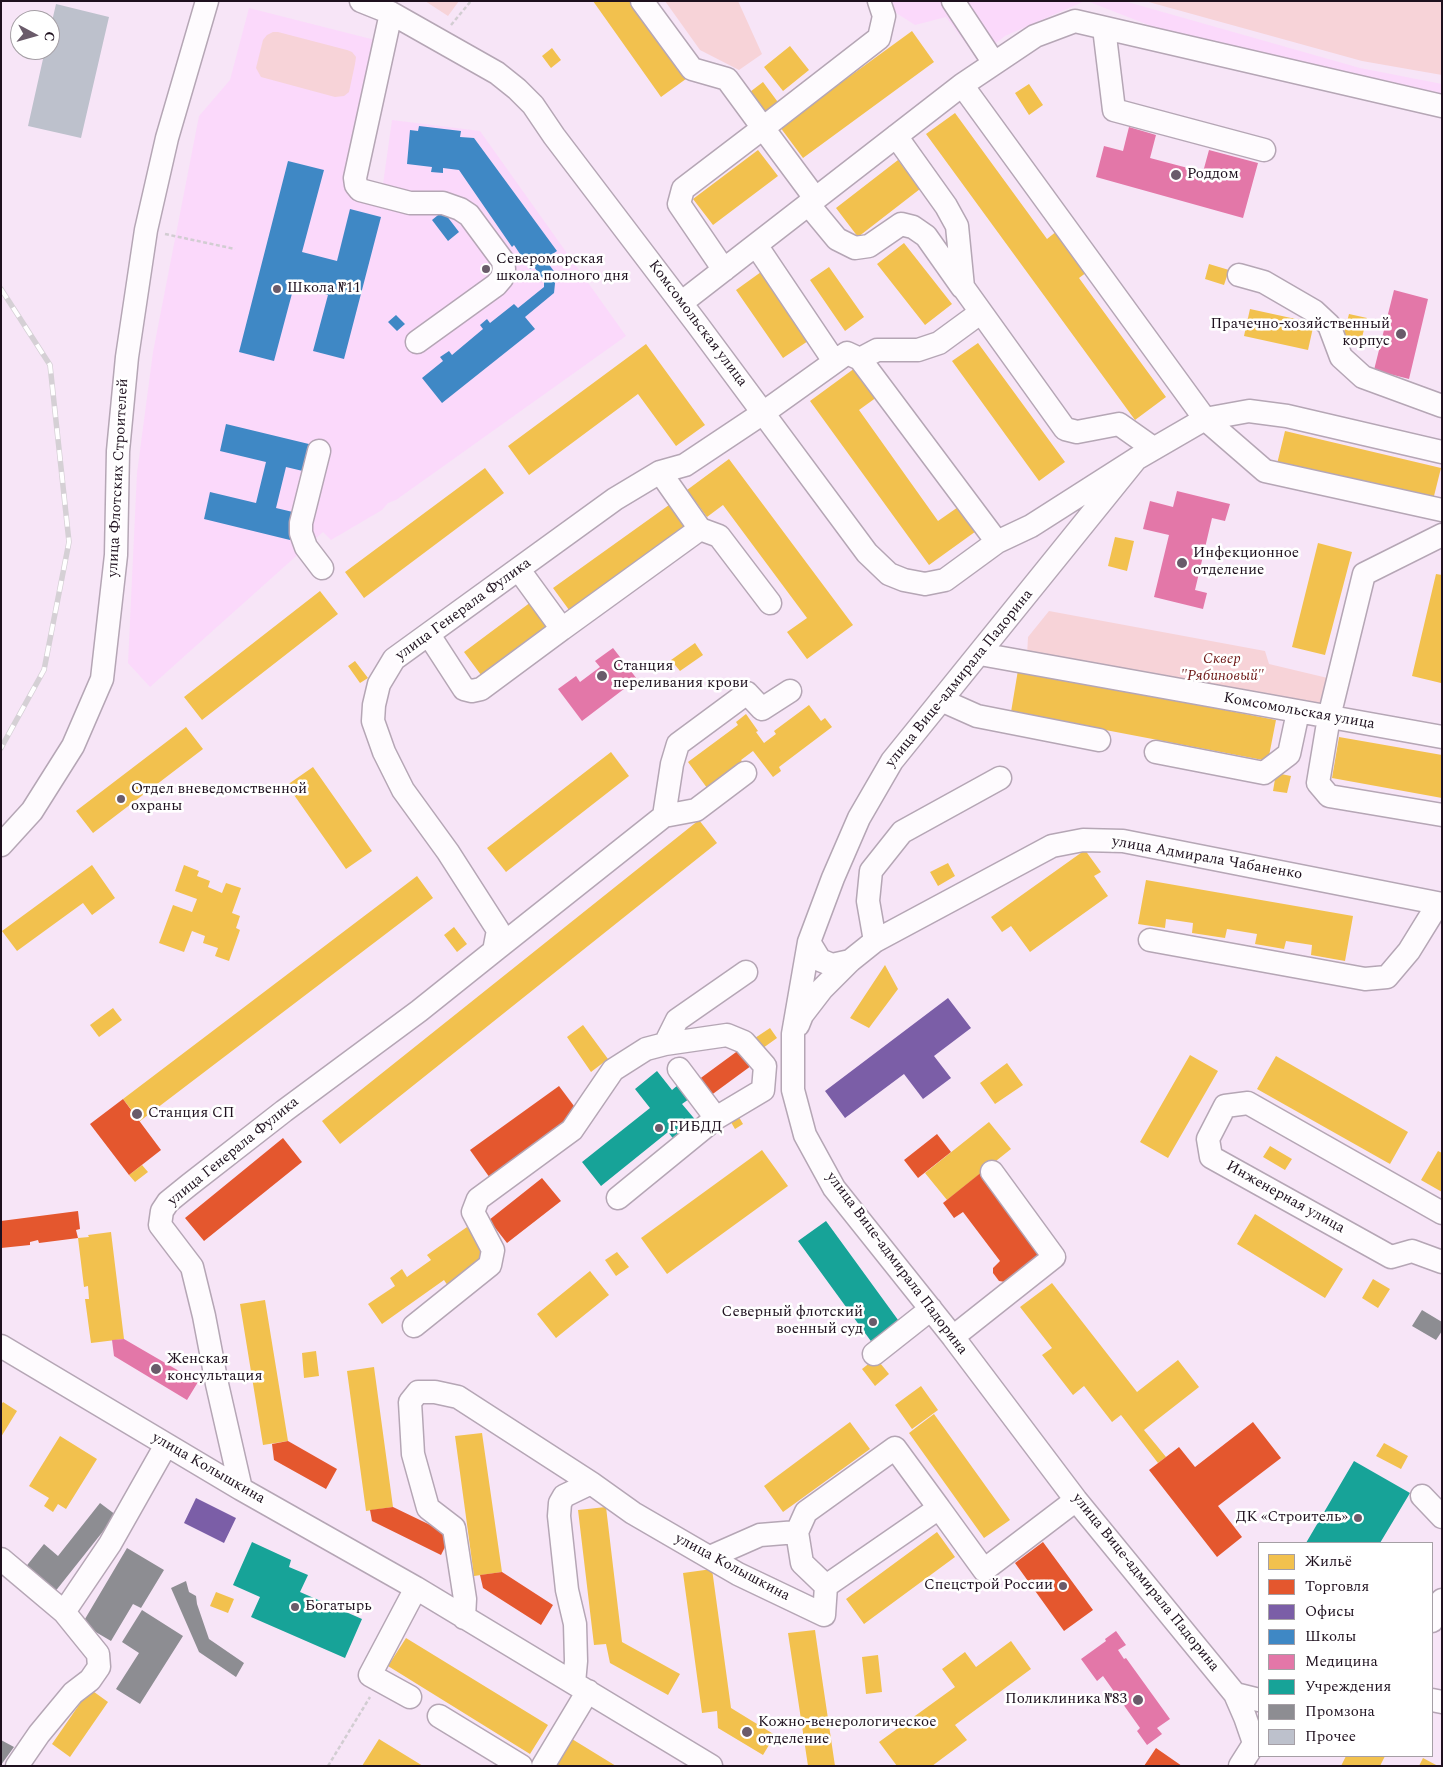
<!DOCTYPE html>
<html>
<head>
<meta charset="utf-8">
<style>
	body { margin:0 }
	#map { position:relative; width:1443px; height:1767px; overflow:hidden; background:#f7e5f7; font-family:Spectral,serif }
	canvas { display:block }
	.frame { position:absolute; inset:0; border:2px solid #1e101e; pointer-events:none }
	.legend { position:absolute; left:1258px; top:1542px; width:175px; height:215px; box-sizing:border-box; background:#fff; border:1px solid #a59fa5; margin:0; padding:6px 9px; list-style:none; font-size:15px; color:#1e101e }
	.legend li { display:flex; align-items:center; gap:10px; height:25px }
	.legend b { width:25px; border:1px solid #a59fa5 }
	.north { position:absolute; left:10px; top:10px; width:50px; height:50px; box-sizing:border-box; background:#fff; border:1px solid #a59fa5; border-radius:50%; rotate:96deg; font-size:14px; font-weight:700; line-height:20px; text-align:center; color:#1e101e }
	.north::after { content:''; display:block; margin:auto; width:18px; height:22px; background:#6a5b6a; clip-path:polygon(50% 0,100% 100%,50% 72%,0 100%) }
</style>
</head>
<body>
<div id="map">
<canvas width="1443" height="1767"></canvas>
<div class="frame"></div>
<ul class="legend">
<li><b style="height:14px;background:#f2c14e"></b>Жильё</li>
<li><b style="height:14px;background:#e4572e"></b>Торговля</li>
<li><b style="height:14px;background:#7b5ea7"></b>Офисы</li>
<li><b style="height:14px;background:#3f88c5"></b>Школы</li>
<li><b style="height:14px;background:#e377a8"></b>Медицина</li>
<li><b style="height:14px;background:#17a398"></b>Учреждения</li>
<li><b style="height:14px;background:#8d8d92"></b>Промзона</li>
<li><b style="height:14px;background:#bdc1cc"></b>Прочее</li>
</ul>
<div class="north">С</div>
</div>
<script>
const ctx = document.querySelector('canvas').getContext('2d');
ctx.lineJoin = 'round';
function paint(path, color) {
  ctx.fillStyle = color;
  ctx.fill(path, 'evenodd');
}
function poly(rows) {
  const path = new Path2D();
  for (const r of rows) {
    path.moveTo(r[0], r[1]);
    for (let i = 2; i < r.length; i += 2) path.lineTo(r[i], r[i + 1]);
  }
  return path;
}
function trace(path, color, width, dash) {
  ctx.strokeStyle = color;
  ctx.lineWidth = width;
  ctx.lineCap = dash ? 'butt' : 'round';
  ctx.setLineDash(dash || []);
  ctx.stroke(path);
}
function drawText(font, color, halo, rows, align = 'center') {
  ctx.font = font + ' Spectral,serif';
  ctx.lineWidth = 5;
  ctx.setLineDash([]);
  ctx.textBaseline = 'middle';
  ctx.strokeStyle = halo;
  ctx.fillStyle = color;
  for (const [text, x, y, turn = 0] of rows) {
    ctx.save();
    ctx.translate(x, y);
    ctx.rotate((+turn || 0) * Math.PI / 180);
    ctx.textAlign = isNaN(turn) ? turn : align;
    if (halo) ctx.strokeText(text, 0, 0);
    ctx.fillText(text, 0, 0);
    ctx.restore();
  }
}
paint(poly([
	[887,1,1085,1,1005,36,977,58,946,17,915,25,890,9],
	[1087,1,1124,1,1360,68,1442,84,1442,97,1192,42],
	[249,8,379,41,346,175,383,184,392,120,480,131,626,336,396,500,388,503,382,510,331,540,323,532,150,687,128,663,137,473,153,352,199,116,230,80]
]), '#fbd9fb');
paint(poly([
	[425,1,459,1,448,16],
	[665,1,738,1,762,54,739,70,700,50],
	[1145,1,1442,1,1442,75,1362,61],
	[273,32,278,32,347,50,352,52,356,57,355,64,349,92,344,96,335,97,261,77,256,68,263,40,267,35],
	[1049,611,1265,651,1269,664,1336,680,1322,704,1312,708,1027,656,1028,637]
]), '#f7d3d8');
paint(poly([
	[593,1,637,1,690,76,661,97],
	[912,31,934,62,803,158,780,127],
	[790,46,809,70,783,91,764,67],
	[552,48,561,60,551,68,542,56],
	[763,82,783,109,766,122,746,95],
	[1029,84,1043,105,1029,115,1015,93],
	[955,113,1047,239,1057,231,1087,272,1079,278,1166,397,1135,420,926,134],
	[758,150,778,176,713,225,693,199],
	[898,160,920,189,858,237,836,208],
	[904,243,952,304,925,325,877,264],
	[1209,264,1229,270,1224,285,1205,279],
	[829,267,864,317,845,331,810,280],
	[761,272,808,341,783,358,736,290],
	[1250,309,1314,323,1308,350,1244,336],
	[1349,314,1367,318,1360,345,1342,341],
	[978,343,1065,462,1039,481,952,361],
	[646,344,705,425,676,446,638,394,529,475,508,446],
	[855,368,877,397,859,410,938,521,961,505,979,529,929,565,810,401],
	[1285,431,1441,468,1433,500,1277,464],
	[729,459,853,625,807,659,787,632,807,618,723,505,707,517,687,490],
	[485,468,504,493,364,598,345,572],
	[669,505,687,531,572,614,553,588],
	[1115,537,1134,541,1127,571,1108,566],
	[1318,543,1352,552,1325,655,1292,647],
	[1436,574,1442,575,1441,683,1412,676],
	[320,591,338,614,202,720,184,697],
	[531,602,551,629,484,679,464,652],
	[695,643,703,655,680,671,671,660],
	[355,661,368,678,360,683,348,666],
	[1018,670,1276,720,1268,761,1011,712],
	[809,705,821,721,825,718,832,727,779,767,781,771,773,777,753,751,741,760,745,765,710,792,688,762,738,725,736,722,746,714,758,731,756,732,764,743,776,734,774,731],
	[186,727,203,749,93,833,76,811],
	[1339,737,1442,755,1442,798,1332,778],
	[611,752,629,776,506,872,487,848],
	[313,767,372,851,346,869,287,785],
	[1276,773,1291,776,1287,793,1273,791],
	[699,820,717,843,340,1144,322,1121],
	[1085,850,1101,872,1094,876,1108,896,1030,952,1011,926,1002,932,991,917],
	[948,863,955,876,938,886,930,872],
	[92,865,115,898,92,915,83,903,17,951,2,931],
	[184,865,199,871,197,876,210,881,208,887,222,893,226,883,241,888,232,913,240,916,236,928,240,930,229,961,215,956,218,948,203,943,205,936,192,931,184,952,159,943,173,905,192,912,197,899,175,891],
	[417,876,433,898,140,1121,123,1099],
	[1146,880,1353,916,1345,961,1311,955,1312,945,1286,941,1284,949,1255,944,1257,934,1227,929,1225,938,1192,933,1193,923,1166,919,1165,928,1138,924],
	[454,927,467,944,457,952,444,935],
	[885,965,898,989,869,1028,850,1018],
	[113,1008,122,1020,99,1037,90,1025],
	[583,1025,608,1059,591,1072,567,1037],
	[770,1028,777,1038,763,1048,755,1038],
	[1190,1055,1218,1071,1168,1158,1140,1142],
	[1276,1056,1408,1132,1390,1164,1257,1089],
	[1007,1063,1023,1085,995,1104,980,1083],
	[736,1112,743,1124,735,1129,728,1117],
	[989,1122,1011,1149,947,1200,925,1173],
	[1270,1146,1292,1159,1285,1170,1263,1157],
	[762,1150,788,1186,667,1274,641,1238],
	[1438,1151,1442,1153,1442,1192,1421,1180],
	[142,1165,148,1172,135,1182,129,1175],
	[1255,1214,1343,1269,1325,1298,1237,1244],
	[467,1227,489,1258,448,1286,444,1280,382,1324,368,1304,395,1286,390,1278,402,1269,407,1277,431,1260,427,1255],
	[111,1232,124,1339,91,1343,85,1299,89,1299,88,1286,84,1287,78,1238,89,1237,88,1235],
	[617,1252,629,1267,616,1276,605,1260],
	[590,1271,609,1295,556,1338,537,1314],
	[1373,1279,1390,1289,1378,1308,1362,1298],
	[1052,1283,1137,1392,1178,1360,1199,1387,1144,1430,1166,1457,1158,1463,1121,1415,1112,1422,1084,1386,1073,1395,1042,1355,1052,1348,1020,1307],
	[265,1300,288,1441,263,1445,240,1304],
	[316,1351,319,1376,304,1378,302,1353],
	[876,1358,889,1374,875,1386,862,1369],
	[374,1367,393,1507,366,1511,347,1371],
	[921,1386,938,1410,912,1429,895,1405],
	[3,1402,17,1411,1,1437,1,1405],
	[934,1414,1010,1520,984,1538,909,1433],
	[850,1422,870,1449,783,1512,764,1486],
	[482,1433,502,1572,474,1576,455,1436],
	[60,1436,97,1459,66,1509,58,1504,53,1512,44,1506,49,1498,29,1486],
	[1384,1443,1408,1456,1401,1469,1376,1456],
	[606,1507,622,1642,680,1674,668,1695,610,1663,606,1644,594,1645,578,1510],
	[937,1532,955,1557,864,1624,846,1599],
	[712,1569,731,1708,775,1735,763,1755,718,1728,717,1711,702,1713,683,1573],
	[216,1592,234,1599,228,1613,210,1606],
	[815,1630,819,1658,835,1766,808,1766,788,1633],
	[406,1638,548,1725,530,1754,388,1666],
	[1011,1641,1031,1669,955,1725,967,1740,932,1766,897,1766,879,1742,955,1687,942,1669,965,1652,976,1667],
	[878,1655,882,1692,866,1694,862,1657],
	[90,1689,108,1702,70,1757,52,1744],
	[379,1739,423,1766,362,1766],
	[572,1739,616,1766,556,1766],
	[1346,1756,1385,1756,1380,1766,1341,1766],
	[1423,1758,1438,1766,1419,1766]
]), '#f2c14e');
paint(poly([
	[743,1047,755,1063,710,1096,698,1080],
	[559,1086,580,1114,490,1178,470,1150],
	[123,1099,161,1150,129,1175,90,1124],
	[937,1134,951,1152,918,1178,904,1160],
	[283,1138,302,1162,204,1241,185,1218],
	[983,1171,1046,1253,1005,1282,999,1281,993,1273,993,1268,1000,1261,963,1212,954,1218,943,1203],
	[542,1178,561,1201,507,1243,489,1220],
	[78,1211,80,1229,76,1230,78,1238,39,1243,38,1240,30,1242,30,1245,1,1248,1,1221],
	[1253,1422,1281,1458,1218,1506,1242,1537,1217,1557,1149,1470,1179,1447,1195,1467],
	[288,1441,337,1469,326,1489,274,1460,272,1444],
	[393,1507,451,1535,441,1555,372,1521,370,1510],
	[1043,1542,1093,1610,1064,1631,1015,1563],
	[502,1572,553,1605,541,1625,483,1588,480,1575],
	[1156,1748,1182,1766,1144,1766]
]), '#e4572e');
paint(poly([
	[948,998,971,1028,934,1056,951,1078,923,1099,904,1074,845,1118,825,1091],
	[196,1498,236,1518,224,1543,184,1523]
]), '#7b5ea7');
paint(poly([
	[419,126,461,131,460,137,474,138,557,251,545,259,556,274,554,293,525,317,535,329,442,403,422,378,443,361,440,357,449,351,452,355,483,329,480,325,487,319,490,323,514,304,518,308,544,287,544,280,534,267,530,269,514,245,512,247,459,170,443,168,443,173,431,172,432,167,407,164,410,130,418,131],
	[288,161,324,170,302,252,337,261,350,209,381,217,344,359,313,351,328,295,294,286,274,361,239,352],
	[443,211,459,232,448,241,432,220],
	[396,315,405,324,397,331,388,322],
	[226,424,313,445,307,472,286,467,276,508,297,513,290,540,204,519,210,492,256,503,266,462,220,451]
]), '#3f88c5');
paint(poly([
	[1129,127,1156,135,1150,158,1203,172,1209,150,1258,163,1243,218,1096,177,1104,146,1123,151],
	[1394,290,1428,299,1409,379,1374,370],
	[1177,491,1230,504,1225,521,1212,518,1195,590,1207,593,1203,609,1154,597,1169,535,1143,529,1150,501,1173,507],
	[613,648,637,679,582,721,558,689,576,676,580,682,600,667,595,661],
	[124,1339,198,1382,187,1400,114,1356,112,1340],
	[1116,1631,1126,1645,1118,1650,1124,1659,1126,1658,1170,1719,1157,1728,1162,1734,1147,1745,1137,1731,1140,1728,1103,1676,1097,1681,1081,1659,1106,1641,1105,1639]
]), '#e377a8');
paint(poly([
	[657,1071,672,1090,678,1085,689,1099,682,1104,698,1123,675,1141,668,1132,601,1186,582,1162,650,1108,635,1089],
	[826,1221,901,1324,873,1344,798,1241],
	[1354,1461,1410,1493,1380,1543,1306,1543],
	[252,1542,291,1560,289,1567,308,1575,300,1592,362,1619,345,1658,251,1617,260,1597,233,1585]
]), '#17a398');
paint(poly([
	[1422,1310,1442,1322,1442,1331,1436,1340,1412,1326],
	[100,1503,116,1515,54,1593,24,1569,44,1544,58,1556],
	[127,1548,164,1570,141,1608,133,1604,111,1641,82,1624],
	[186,1581,189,1592,196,1596,197,1604,209,1639,244,1663,236,1677,199,1652,171,1588],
	[142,1610,183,1636,140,1704,116,1689,139,1653,122,1642],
	[1,1740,14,1747,1,1765]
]), '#8d8d92');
paint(poly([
	[56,4,109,17,81,138,28,126,45,50,50,50,50,30]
]), '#bdc1cc');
const minor = poly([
	[361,1,391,13,497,73,517,89,533,105,554,136,697,324,867,553,889,574,904,580,925,584,945,580,997,542,1031,526,1136,459,1205,419,1249,411,1287,416,1442,452],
	[642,1,692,69,727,79,763,128,683,189,679,204,724,270],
	[953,1,994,63],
	[391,13,355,178,356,185,360,190,410,203,443,203,460,209,469,215,503,261,504,269,502,278,496,285,417,342],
	[1104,28,1114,110,1264,150],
	[962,85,1205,419,1265,471,1442,510],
	[896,136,946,206,957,226,963,287,1065,429,1077,432,1119,424,1153,448],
	[815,198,763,128,879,38,884,16,879,1],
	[808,204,837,239,855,248,869,246,901,224,913,227,926,236,962,287],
	[756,245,834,361],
	[1239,275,1264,282,1314,311,1329,325,1341,357,1363,377,1442,406],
	[681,303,962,85,1035,36,1075,21,1442,106],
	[860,359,877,350,918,350,939,343,980,313],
	[319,451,301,523,301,533,306,547,322,568],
	[1136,459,892,761,859,818,833,878,809,942,793,1034,793,1090,805,1135,834,1188,953,1337,1076,1500,1235,1694,1245,1717,1254,1743],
	[660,472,700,529],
	[1442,535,1364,574,1329,717,1318,783,1329,796,1442,815],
	[519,570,562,629,700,529,719,536,770,603],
	[429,635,464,689,472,691,481,689,562,629],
	[980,654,1442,737],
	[941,700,977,716,1099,740],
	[1156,752,1264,773,1289,754,1298,712],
	[664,816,696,810,745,773],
	[1,845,32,811,73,746,102,679,116,555,118,451,127,357,146,230,167,138,207,1],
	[1150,940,1365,979,1387,977,1409,951,1438,904],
	[875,941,868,901,871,871,902,832,1000,778],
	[809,942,820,960,832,965,850,961],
	[494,951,664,816,672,764,678,744,747,693,762,709,790,691],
	[798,1025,802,1015,822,989,850,961,875,941,1052,846,1083,840,1123,841,1442,904],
	[665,1044,677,1020,746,972],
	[618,1198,716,1118,679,1069],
	[1442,1213,1248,1103,1225,1106,1208,1139,1211,1157,1391,1257,1412,1251,1442,1262],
	[414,1326,490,1265,493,1250,473,1212,478,1199,572,1130,613,1070,646,1049,665,1044,727,1035,744,1042,765,1066,763,1090,716,1118],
	[953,1337,1054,1257,992,1172],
	[1,1346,241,1489,416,1588,711,1766],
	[874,1354,931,1309],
	[241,1489,217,1384,204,1316,192,1267,160,1225,162,1211,168,1202,189,1185,284,1111,419,1011,494,951,498,930,448,852,403,790,384,752,373,721,374,705,379,684,394,659,615,499,660,472,685,465,763,413,847,353,860,359,997,542],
	[1422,1496,1442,1517],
	[710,1557,760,1535,797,1532],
	[1,1559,64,1612,98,1654,99,1667,90,1680,73,1693,39,1734,17,1766],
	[826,1586,802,1563,797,1532,806,1512,895,1448,939,1508],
	[64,1612,110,1544,166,1445],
	[464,1618,465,1599,454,1528,428,1508,413,1454,410,1402,418,1392,435,1392,458,1397,591,1483,633,1513,738,1574,824,1615,826,1586,939,1508,984,1570,1076,1500],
	[1432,1621,1442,1600],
	[574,1683,576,1661,575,1624,567,1590,559,1516,560,1503,564,1496,591,1483],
	[1235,1694,1259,1700],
	[410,1697,370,1675,416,1588],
	[1432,1700,1442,1702],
	[439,1716,521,1766],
	[543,1766,588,1691],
	[1240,1766,1259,1736]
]);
trace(minor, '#b5a6b5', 25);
trace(poly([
	[451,25,471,1],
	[165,234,235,249],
	[328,1766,370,1697]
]), '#d2cdd2', 2.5, [4, 2.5]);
trace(minor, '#fefbfe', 22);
const rail = poly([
	[1,289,50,365,69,542,44,670,1,748]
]);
trace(rail, '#d5d0d5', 5.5);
trace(rail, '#fff', 4, [11]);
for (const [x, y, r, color] of [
	[1176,175,6,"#6a5b6a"],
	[486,269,5,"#6a5b6a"],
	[277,289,5,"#6a5b6a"],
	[1401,334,6,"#6a5b6a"],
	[1182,563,6,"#6a5b6a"],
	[602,676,6,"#6a5b6a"],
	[121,799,5,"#6a5b6a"],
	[137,1114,6,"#6a5b6a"],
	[659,1128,5,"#6a5b6a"],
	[873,1322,5,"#6a5b6a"],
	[156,1369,6,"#6a5b6a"],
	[1358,1518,5,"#6a5b6a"],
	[1063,1586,5,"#6a5b6a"],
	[295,1607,5,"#6a5b6a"],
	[1138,1700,6,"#6a5b6a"],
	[747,1732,6,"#6a5b6a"]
]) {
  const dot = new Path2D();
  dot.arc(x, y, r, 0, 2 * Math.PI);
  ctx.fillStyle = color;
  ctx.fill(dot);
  trace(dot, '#fff', 2);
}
drawText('15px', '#1e101e', '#fff', [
	["Роддом",1187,175],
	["Североморская",496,260],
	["школа полного дня",496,277],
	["Школа №11",287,289],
	["Прачечно-хозяйственный",1390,325,"right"],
	["корпус",1390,342,"right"],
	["Инфекционное",1193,554],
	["отделение",1193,571],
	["Станция",613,667],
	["переливания крови",613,684],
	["Отдел вневедомственной",131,790],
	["охраны",131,807],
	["Станция СП",148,1114],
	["ГИБДД",669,1128],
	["Северный флотский",863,1313,"right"],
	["военный суд",863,1330,"right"],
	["Женская",167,1360],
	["консультация",167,1377],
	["ДК «Строитель»",1348,1518,"right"],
	["Спецстрой России",1053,1586,"right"],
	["Богатырь",305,1607],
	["Поликлиника №83",1127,1700,"right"],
	["Кожно-венерологическое",758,1723],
	["отделение",758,1740]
], 'left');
drawText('15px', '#1e101e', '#fff', [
	["Комсомольская улица",697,324,53],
	["улица Флотских Строителей",119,478,-87],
	["улица Генерала Фулика",464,610,-36],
	["улица Вице-адмирала Падорина",960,679,-51],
	["Комсомольская улица",1299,712,10],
	["улица Адмирала Чабаненко",1207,859,10],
	["улица Генерала Фулика",234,1152,-39],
	["Инженерная улица",1285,1198,29],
	["улица Вице-адмирала Падорина",896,1264,53],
	["улица Колышкина",208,1469,30],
	["улица Колышкина",732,1568,28],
	["улица Вице-адмирала Падорина",1145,1583,51]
]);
drawText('italic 15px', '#6f1a18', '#fff', [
	["Сквер",1222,660],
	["\"Рябиновый\"",1222,677]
]);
</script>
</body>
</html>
